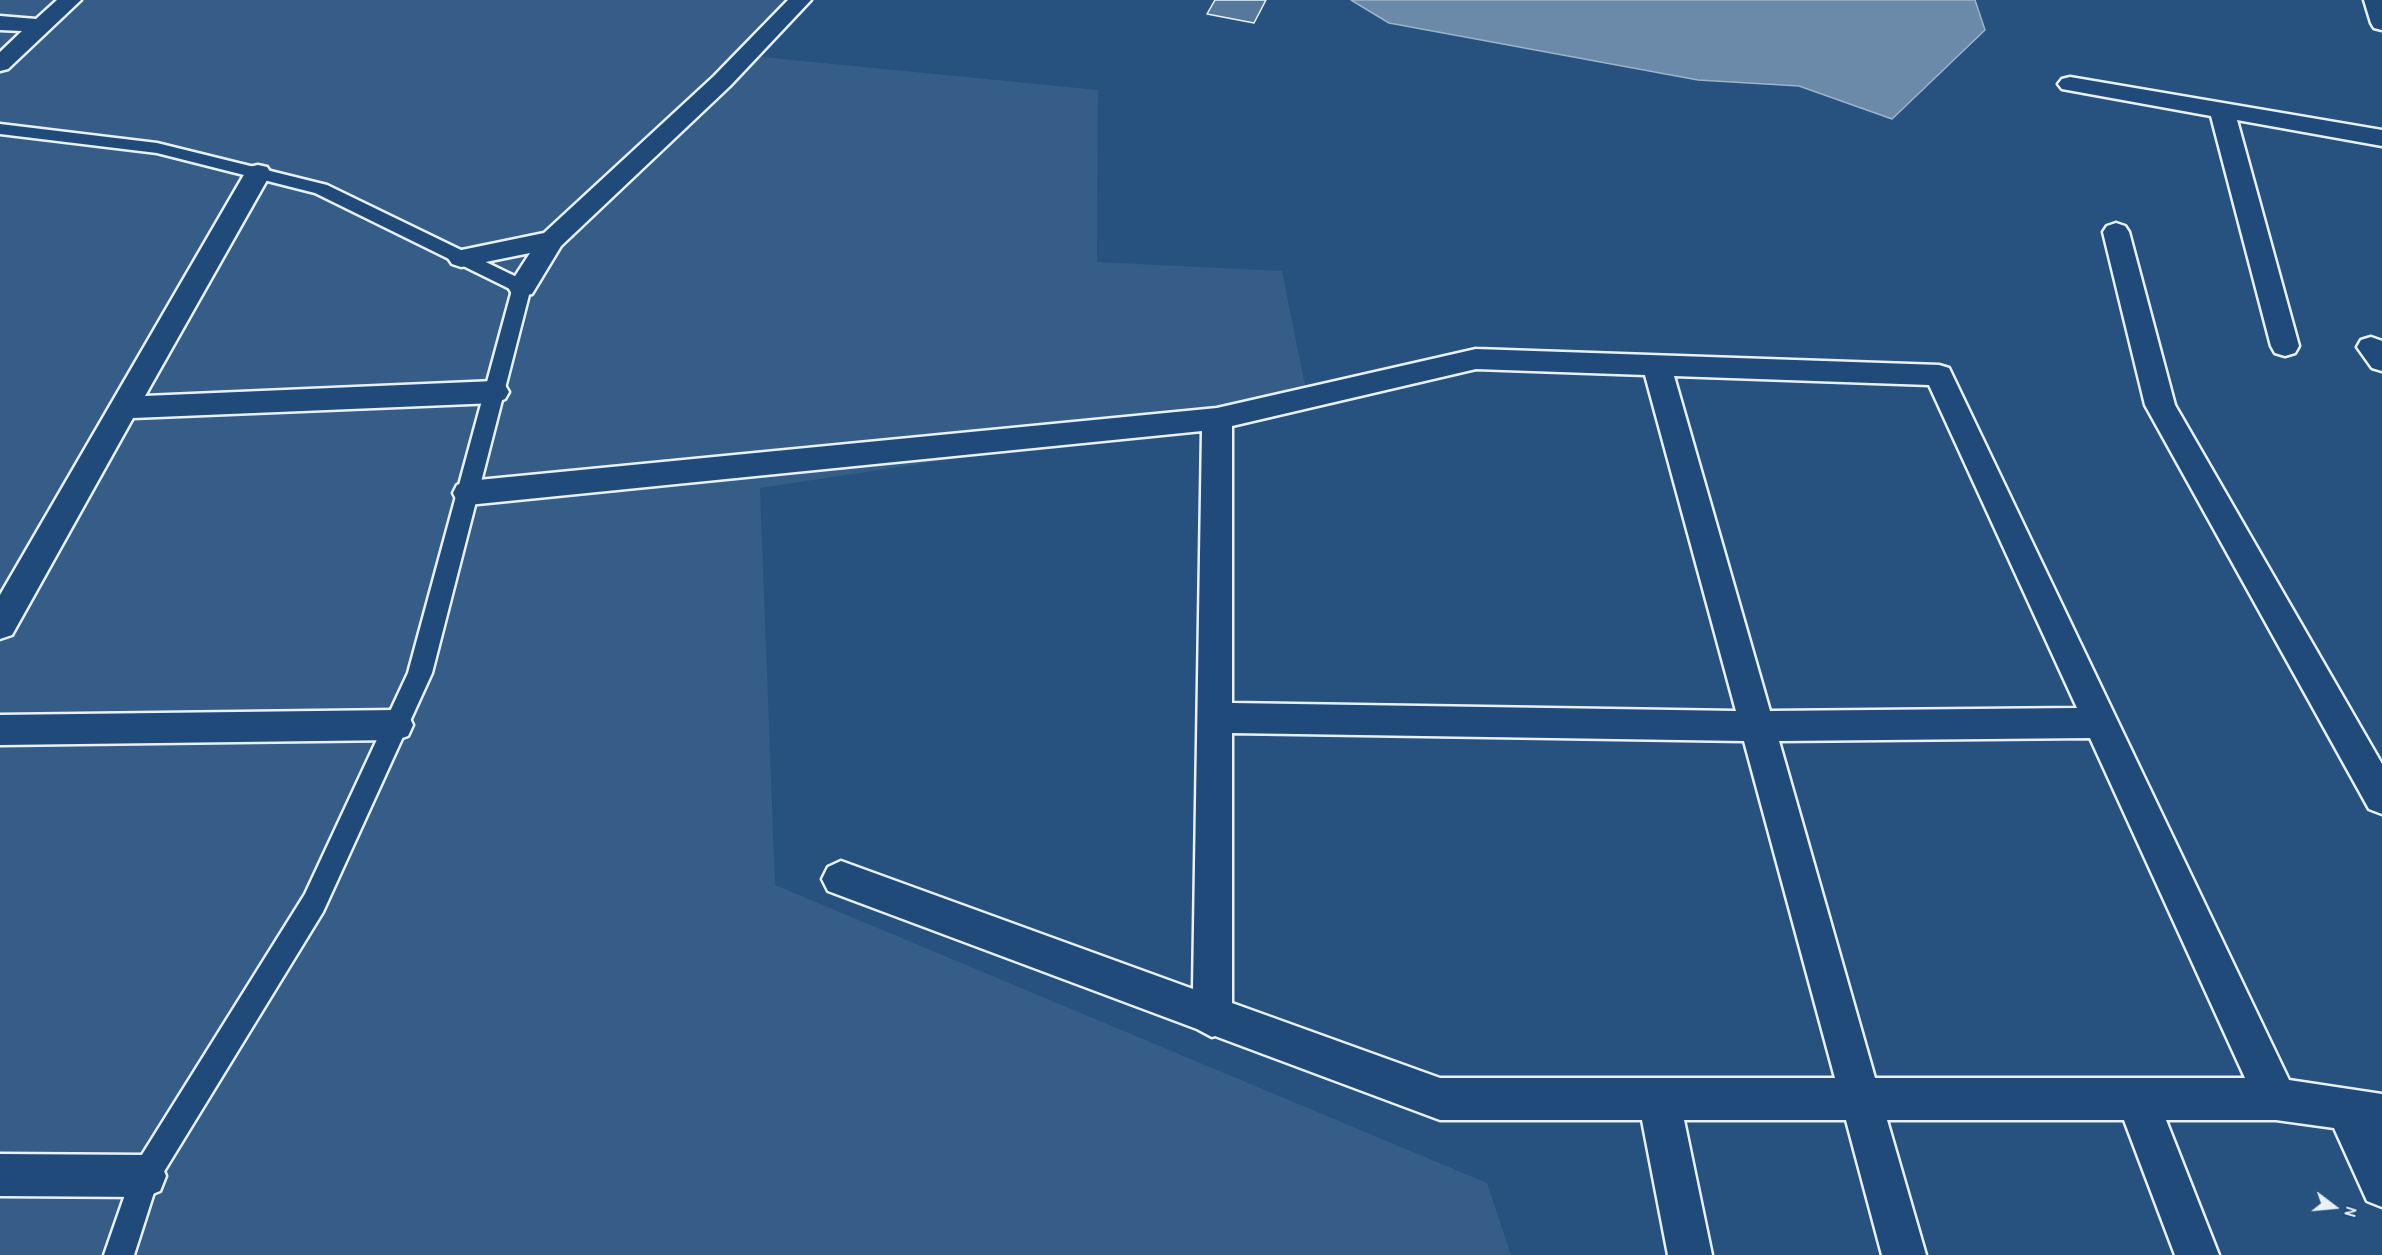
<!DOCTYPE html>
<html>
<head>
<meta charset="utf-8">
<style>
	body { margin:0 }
	#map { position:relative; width:2382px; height:1255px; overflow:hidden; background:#27517f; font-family:"Patrick Hand",sans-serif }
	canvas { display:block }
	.north { position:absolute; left:2304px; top:1177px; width:60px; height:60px; -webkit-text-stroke:4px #1f4a7a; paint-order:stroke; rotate:106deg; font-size:16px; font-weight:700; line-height:24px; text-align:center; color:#e8f1f8 }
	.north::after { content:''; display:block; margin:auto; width:21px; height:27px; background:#e8f1f8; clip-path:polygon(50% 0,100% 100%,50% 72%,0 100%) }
</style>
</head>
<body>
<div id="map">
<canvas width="2382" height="1255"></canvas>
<div class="north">N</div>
</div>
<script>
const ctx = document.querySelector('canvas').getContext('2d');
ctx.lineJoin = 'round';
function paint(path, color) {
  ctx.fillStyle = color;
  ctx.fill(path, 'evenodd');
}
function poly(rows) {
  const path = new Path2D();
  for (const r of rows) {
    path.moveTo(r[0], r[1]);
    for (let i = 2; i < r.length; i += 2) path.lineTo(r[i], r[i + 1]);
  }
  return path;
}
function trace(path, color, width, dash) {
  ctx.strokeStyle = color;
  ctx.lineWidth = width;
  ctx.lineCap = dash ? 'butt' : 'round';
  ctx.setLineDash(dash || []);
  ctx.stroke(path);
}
paint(poly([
	[0,0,806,0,752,56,1098,90,1097,262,1282,271,1309,405,760,488,775,885,1487,1183,1511,1255,0,1255]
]), '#355d88');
const water = poly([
	[1351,0,1975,0,1985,30,1892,119,1799,86,1698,80,1389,23,1351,0]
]);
paint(water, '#6b8aaa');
trace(water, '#9db3c9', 1.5);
const building = poly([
	[1215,0,1266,0,1254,23,1207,14,1215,0]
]);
paint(building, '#57789d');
trace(building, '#e8f1f8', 1.5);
const service = poly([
	[0,124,157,143,327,185,529,283,531,287,432,673,323,912,157,1183,134,1255,104,1255,135,1166,305,894,408,673,512,290,315,193,157,153,0,134,0,124]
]);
const minor = poly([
	[57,0,81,0,8,69,0,71,0,52,22,31,0,30,0,16,36,19,57,0],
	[788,0,811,0,730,86,561,246,532,294,522,296,512,294,508,287,530,253,461,267,452,264,448,258,452,252,544,233,714,76,788,0],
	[2364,0,2382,0,2382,30,2374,28,2371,23,2364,0],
	[2070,77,2382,130,2382,146,2237,120,2299,346,2295,353,2285,356,2275,353,2271,346,2211,116,2062,89,2058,84,2062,79,2070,77],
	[258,165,267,167,271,173,145,396,495,381,505,385,509,392,505,399,495,403,133,418,12,635,0,639,0,595,245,173,249,167,258,165],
	[2116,223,2125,226,2129,232,2175,405,2382,764,2382,814,2369,809,2145,405,2103,232,2107,226,2116,223],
	[2371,337,2382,341,2382,371,2372,368,2357,347,2361,340,2371,337],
	[1476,349,1939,365,1949,368,2289,1080,2382,1094,2382,1207,2367,1201,2334,1128,2276,1120,2166,1120,2219,1255,2175,1255,2124,1120,1887,1120,1926,1255,1882,1255,1846,1120,1684,1120,1712,1255,1668,1255,1642,1120,1440,1120,1215,1036,1212,1037,1197,1029,828,891,822,879,828,867,841,861,1193,989,1202,431,468,505,457,501,453,493,457,485,468,481,1217,408,1476,349],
	[1476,369,1645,375,1736,711,1232,703,1232,426,1476,369],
	[1674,376,1929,385,2077,708,1770,711,1674,376],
	[1232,733,1744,741,1835,1078,1440,1078,1232,1003,1232,733],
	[2090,738,2245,1078,1875,1078,1779,741,2090,738],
	[396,710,408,714,413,725,408,736,396,740,0,745,0,715,396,710],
	[0,1154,145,1155,160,1161,166,1176,160,1191,145,1197,0,1196,0,1154]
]);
trace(service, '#e8f1f8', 5);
trace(minor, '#e8f1f8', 5);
paint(service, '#1f4a7a');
paint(minor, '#1f4a7a');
</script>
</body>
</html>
